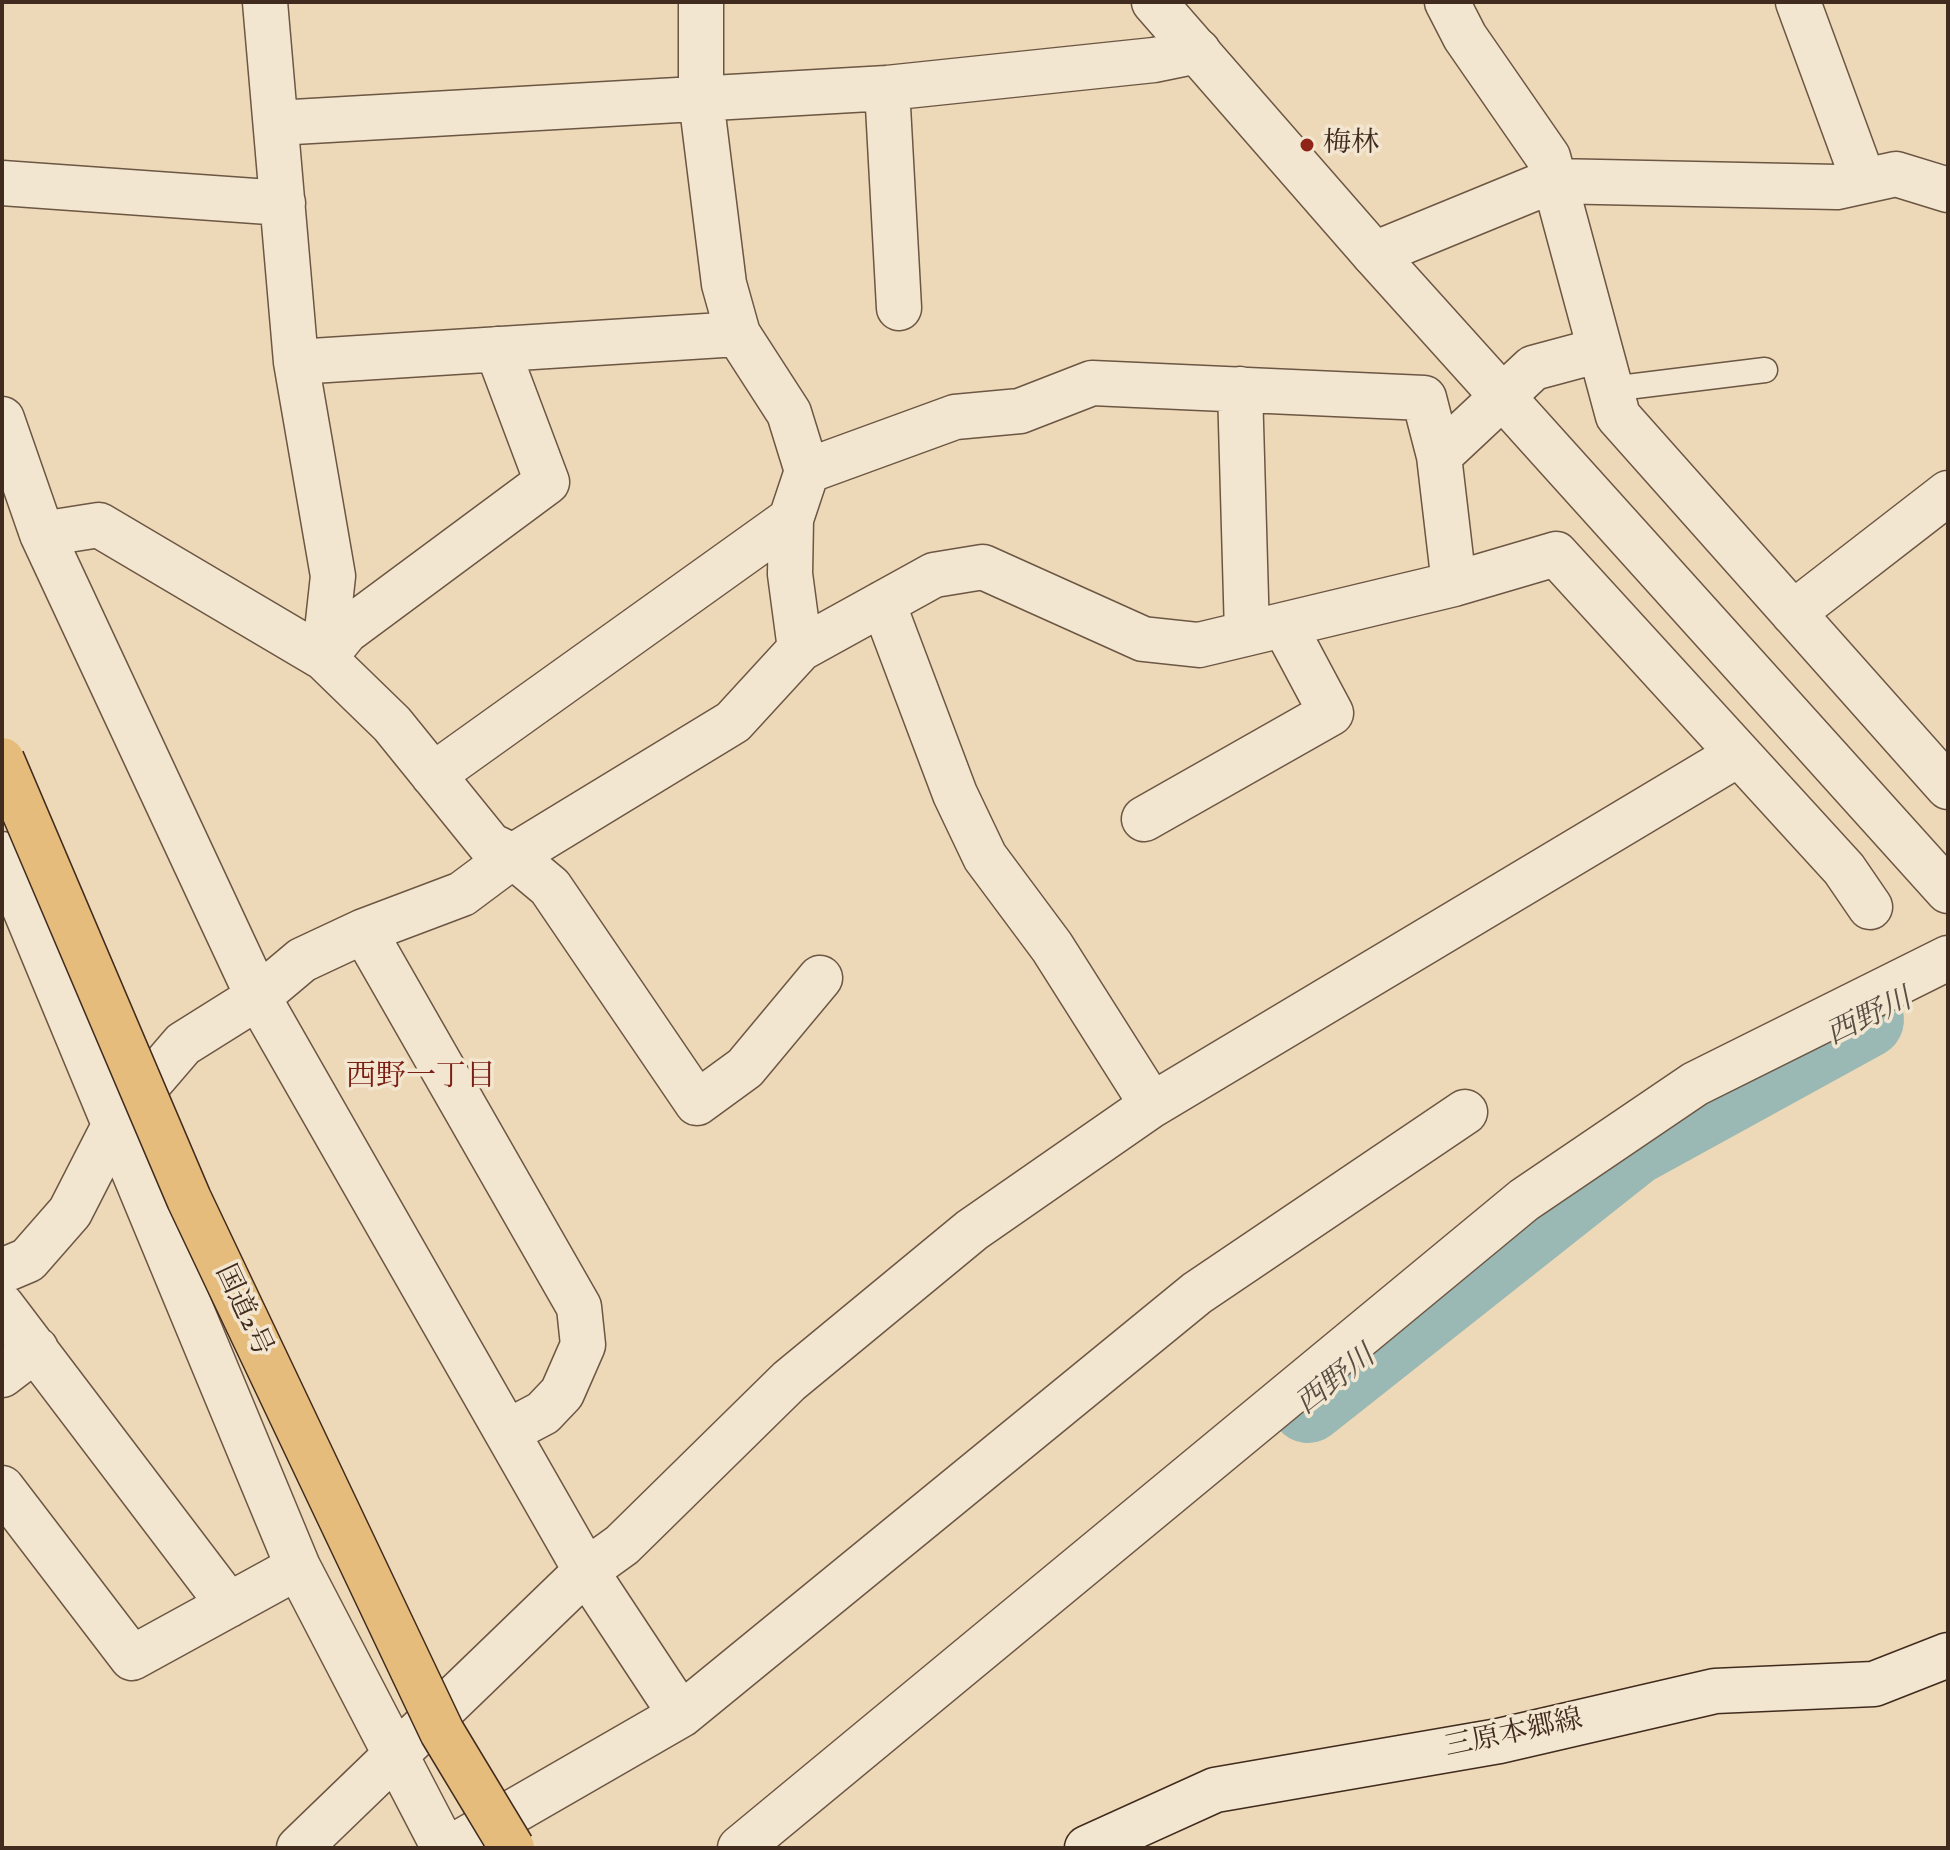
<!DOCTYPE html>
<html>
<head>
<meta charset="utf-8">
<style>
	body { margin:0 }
	#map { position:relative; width:1950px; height:1850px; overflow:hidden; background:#edd9b7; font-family:"IM FELL English",serif }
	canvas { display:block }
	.frame { position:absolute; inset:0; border:4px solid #412b1e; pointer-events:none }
</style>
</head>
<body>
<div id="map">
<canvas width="1950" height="1850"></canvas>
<div class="frame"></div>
</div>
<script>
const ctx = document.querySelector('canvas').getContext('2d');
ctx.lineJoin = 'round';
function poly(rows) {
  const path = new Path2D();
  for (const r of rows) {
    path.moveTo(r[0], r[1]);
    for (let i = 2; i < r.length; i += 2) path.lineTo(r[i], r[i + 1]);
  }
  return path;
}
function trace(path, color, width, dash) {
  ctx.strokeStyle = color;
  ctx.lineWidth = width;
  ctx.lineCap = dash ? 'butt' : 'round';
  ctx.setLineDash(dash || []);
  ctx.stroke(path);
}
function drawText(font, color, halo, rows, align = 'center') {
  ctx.font = font + ' "IM FELL English","Noto Serif JP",serif';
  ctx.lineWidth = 7;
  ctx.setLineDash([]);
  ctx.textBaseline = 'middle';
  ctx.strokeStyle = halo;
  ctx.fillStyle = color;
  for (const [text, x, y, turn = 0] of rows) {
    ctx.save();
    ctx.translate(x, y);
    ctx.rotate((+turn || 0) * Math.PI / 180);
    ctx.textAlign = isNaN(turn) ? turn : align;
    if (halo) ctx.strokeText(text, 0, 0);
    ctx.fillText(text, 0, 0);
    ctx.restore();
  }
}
trace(poly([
	[1308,1405,1633,1148,1866,1020]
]), '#9ab9b4', 76);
const service = poly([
	[1611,389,1765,370]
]);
const minor = poly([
	[265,2,296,362,333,576,324,658],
	[701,2,701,99,724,284,738,334,789,413,807,471,791,519,790,574,800,649],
	[1447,2,1465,37,1548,157,1618,416,1948,787],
	[1798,2,1863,179],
	[887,88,899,308],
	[276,123,887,88,1154,60,1198,51],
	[2,183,283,203],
	[1374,254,1552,181,1837,187,1896,174,1948,190],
	[296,362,738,334],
	[1240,389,1247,633],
	[2,419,42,534,258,997,586,1571,681,1715],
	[807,471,955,417,1020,411,1092,383,1424,398,1439,456],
	[42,534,99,525,324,658,392,724,490,845,513,856,550,887,697,1103,745,1068,820,978],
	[1454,584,1439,456,1533,368,1600,350],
	[883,603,955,794,985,857,1052,947,1152,1105],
	[1793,613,1948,493],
	[324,658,346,631,547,482,497,349],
	[433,775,791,519],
	[1144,819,1331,713,1284,625],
	[2,854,298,1567,444,1848],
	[364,931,579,1307,583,1345,562,1393,543,1413,507,1432],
	[2,1271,28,1260,70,1212,116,1122,183,1044,258,997,302,960,364,931,462,894,513,856,733,722,800,649,934,575,983,567,1143,639,1199,645,1454,584,1556,554,1844,869,1870,907],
	[2,1306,229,1605],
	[2,1375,36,1349],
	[2,1488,132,1658,298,1567],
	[299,1848,586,1571,622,1545,789,1381,972,1230,1152,1105,1737,755],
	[450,1848,681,1715,1197,1293,1465,1112],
	[740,1848,1524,1200,1695,1084,1948,958]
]);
const tertiary = poly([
	[1154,2,1374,254,1948,891]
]);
const secondary = poly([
	[1087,1848,1215,1790,1499,1741,1715,1691,1874,1684,1948,1655]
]);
trace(service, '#6c5644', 27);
trace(minor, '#6c5644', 47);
trace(tertiary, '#6c5644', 47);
trace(secondary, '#412b1e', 47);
trace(service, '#f3e6d0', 24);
trace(minor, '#f3e6d0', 44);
trace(tertiary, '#f3e6d0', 44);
trace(secondary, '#f3e6d0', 44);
const trunkBridge = poly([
	[2,760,189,1199,442,1732,512,1848]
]);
trace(trunkBridge, '#412b1e', 47, []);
trace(trunkBridge, '#e6bc7c', 44);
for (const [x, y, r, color] of [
	[1307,145,8,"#8f2418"]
]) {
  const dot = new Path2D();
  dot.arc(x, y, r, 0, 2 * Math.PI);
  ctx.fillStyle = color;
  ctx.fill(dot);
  trace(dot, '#f3e6d0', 3);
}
drawText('28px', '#412b1e', '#f3e6d0', [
	["梅林",1323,145]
], 'left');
drawText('28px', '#412b1e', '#f3e6d0', [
	["国道2号",242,1311,65],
	["三原本郷線",1514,1735,-12]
]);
drawText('italic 30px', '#574e44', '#f3e6d0', [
	["西野川",1870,1019,-26],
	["西野川",1337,1382,-38]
]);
drawText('30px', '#7a1f14', '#f3e6d0', [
	["西野一丁目",421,1079]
]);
</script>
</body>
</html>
